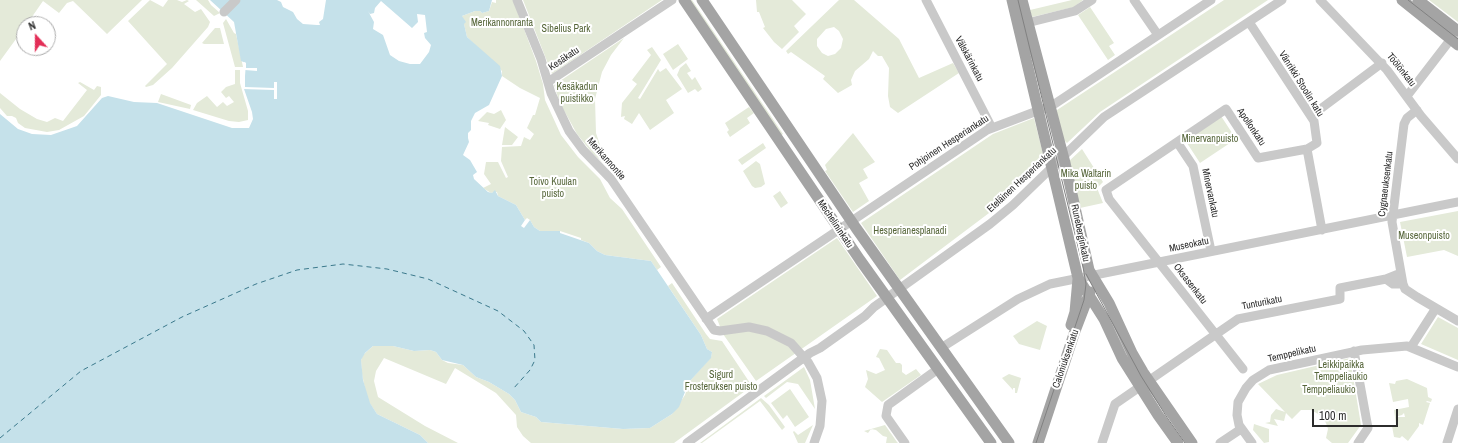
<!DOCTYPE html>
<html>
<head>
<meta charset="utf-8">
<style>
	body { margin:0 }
	#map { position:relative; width:1458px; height:443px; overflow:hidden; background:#fff; font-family:"Archivo Narrow",sans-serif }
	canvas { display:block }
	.north { position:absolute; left:16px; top:16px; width:40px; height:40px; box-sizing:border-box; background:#fff; border:1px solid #ababab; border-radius:50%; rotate:339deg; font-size:11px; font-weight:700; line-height:16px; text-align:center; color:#2c2c2c }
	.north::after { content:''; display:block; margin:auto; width:14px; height:18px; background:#e32e57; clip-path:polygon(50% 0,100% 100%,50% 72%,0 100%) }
	.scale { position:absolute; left:1312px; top:409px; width:86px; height:18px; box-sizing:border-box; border:2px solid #2c2c2c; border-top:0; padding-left:5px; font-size:12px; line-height:14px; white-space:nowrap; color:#2c2c2c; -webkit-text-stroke:3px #fff; paint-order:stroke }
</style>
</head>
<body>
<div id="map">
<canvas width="1458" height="443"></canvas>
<div class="north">N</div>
<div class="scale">100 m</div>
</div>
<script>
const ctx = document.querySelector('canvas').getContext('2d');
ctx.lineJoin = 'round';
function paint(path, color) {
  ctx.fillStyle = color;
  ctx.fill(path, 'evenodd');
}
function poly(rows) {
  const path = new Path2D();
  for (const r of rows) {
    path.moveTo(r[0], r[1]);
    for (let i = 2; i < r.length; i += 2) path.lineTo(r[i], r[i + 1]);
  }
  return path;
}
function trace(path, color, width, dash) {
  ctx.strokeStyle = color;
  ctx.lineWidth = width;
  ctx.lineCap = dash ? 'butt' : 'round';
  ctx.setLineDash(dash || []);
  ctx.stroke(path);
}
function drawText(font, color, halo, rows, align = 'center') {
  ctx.font = font + ' "Archivo Narrow",sans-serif';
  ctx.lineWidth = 4;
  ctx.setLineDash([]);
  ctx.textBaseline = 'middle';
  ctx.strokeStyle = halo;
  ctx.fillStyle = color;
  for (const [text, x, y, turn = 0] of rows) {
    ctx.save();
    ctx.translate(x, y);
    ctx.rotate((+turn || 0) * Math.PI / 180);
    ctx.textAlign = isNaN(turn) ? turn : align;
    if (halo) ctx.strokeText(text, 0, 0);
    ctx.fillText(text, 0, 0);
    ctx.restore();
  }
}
paint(poly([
	[0,0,142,0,107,34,73,1,67,3,59,13,43,1,27,24,24,24,24,28,0,61],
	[150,0,163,7,168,0,177,0,182,2,187,0,189,1,184,4,195,12,201,9,210,22,208,27,172,68,153,85,146,87,145,86,167,64,128,21],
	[196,0,208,0,211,5,220,13,214,16],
	[496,0,513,0,536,61,543,84,545,100,561,135,578,157,600,179,610,198,622,209,661,267,657,270,651,261,605,255,597,251,589,243,581,240,581,238,560,231,540,231,534,227,530,220,527,218,525,220,516,205,498,196,497,192,491,193,483,188,491,184,484,174,486,162,498,162,506,178,508,177,501,161,502,147,521,146,524,137,530,140,534,134,527,128,533,115,535,115,540,98,520,88,502,76,502,71,467,37,462,16,475,11,480,11,482,13,489,11,492,2,496,3],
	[523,0,662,0,552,74],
	[689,0,692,0,783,134,780,136],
	[756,0,792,0,806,14,794,26,799,32,782,49,774,42,763,28,765,27,759,12,757,12],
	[839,0,854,0,899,39,919,78,953,63,959,73,898,113,890,107,888,96,889,68,882,56,878,56,873,51,869,59,855,71,851,80,852,85,838,93,823,79,825,76,791,52,788,54,786,51],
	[834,27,839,31,843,39,841,48,835,54,828,56,822,53,817,46,817,39,826,29],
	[1072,0,1083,0,1074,7,1032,17,1030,10],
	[1224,0,1268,0,1100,112,1067,143,1064,140,1056,112,1057,110],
	[1429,0,1458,0,1458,22],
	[1090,7,1114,43,1109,46,1115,55,1108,60,1078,15],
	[226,19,234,33,236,34,243,67,235,67,223,23],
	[215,28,220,28,224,44,204,44,202,43],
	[624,38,611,55,602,72,595,99,596,133,607,166,593,154,577,134,560,103,554,85],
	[678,44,688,59,673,70,663,54],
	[652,47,661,60,638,98,640,99,658,69,660,72,666,68,682,89,666,100,674,113,650,130,639,113,632,124,624,119,625,116,621,117,622,103,637,84,632,80,651,55,647,50],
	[686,63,691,71,687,73,692,80,695,77,702,89,698,92,695,89,688,93,677,75,680,68],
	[235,70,240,70,240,83,248,111,248,120,239,122,229,121,193,110,197,103,207,96,217,107,223,102,227,106,234,102,229,96,226,98,221,92,226,87,235,84],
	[80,82,94,90,97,86,101,87,101,95,84,116,59,130,47,132,25,128,18,123,16,118,12,116,7,116,0,108,0,93,20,109,37,119,47,122,55,118,63,121,87,90,78,83],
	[161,94,191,105,190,109,158,102],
	[749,107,754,113,747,118,750,123,730,137,727,132,729,130,725,123],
	[501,110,506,120,500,129,488,125,489,123,478,121,487,112,494,114],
	[1221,116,1236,139,1200,163,1185,140],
	[1034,118,1045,162,1005,201,900,280,861,223,993,134],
	[505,127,518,137,512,145,502,145],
	[853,133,875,162,863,169,868,178,859,183,869,201,853,212,825,171,827,170,825,165],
	[763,143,766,148,742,165,738,160],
	[1082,149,1103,182,1097,188,1103,203,1080,208,1068,162],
	[756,161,760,164,765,184,761,187,755,188,752,186,743,171],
	[780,191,788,203,781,208,773,196],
	[1458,211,1458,256,1444,250,1407,257,1400,222],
	[837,238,877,296,756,381,723,334,717,319],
	[672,283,706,334,710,339,722,341,752,386,674,443,531,443,523,436,517,427,516,415,496,393,455,368,446,384,384,358,376,371,374,381,378,397,425,426,458,443,428,443,420,435,377,414,367,399,362,374,361,360,363,355,373,346,393,346,414,351,430,350,436,352,442,360,448,363,463,365,476,377,489,382,509,394,515,400,521,412,536,417,541,422,623,429,650,428,672,414,685,395,689,382,711,357,712,352,707,349,701,335,668,286],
	[1438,317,1458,328,1458,360,1421,344],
	[1037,321,1047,326,1040,350,1019,344,1013,336],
	[880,349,887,350,896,363,900,363,902,365,902,372,906,375,916,369,921,375,882,402,865,387,868,379,866,370,876,374,885,370,879,358,876,357],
	[1350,358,1361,425,1348,443,1332,443,1326,438,1328,429,1326,423,1320,415,1311,410,1301,410,1292,419,1286,413,1284,421,1274,419,1278,426,1265,423,1270,422,1271,415,1276,409,1285,412,1258,384,1277,375],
	[804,367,810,380,815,409,798,384,787,382,766,398,764,396],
	[1009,374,1021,378,1017,393,1015,393,1015,388,1013,388,1013,390,1002,378],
	[1407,379,1427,388,1428,397,1432,399,1431,402,1427,401,1426,402,1430,403,1423,425,1419,423,1419,426,1408,441,1402,436,1400,438,1394,437,1392,426,1396,425,1395,417,1405,417,1404,413,1402,415,1395,417,1394,410,1409,407,1408,399,1393,402,1389,383,1395,384,1396,381],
	[790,389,809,417,795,427,787,415,783,419,771,403],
	[761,398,769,405,785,427,782,430,760,401,702,443,700,443],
	[1254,424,1269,429,1269,442,1264,443,1253,430],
	[813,425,805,443,798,443,793,432,794,431,798,435],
	[885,425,897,442,898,443,886,443,887,437,883,436,876,430,871,429,868,433,864,431]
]), '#e4ead9');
paint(poly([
	[210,0,277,0,281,2,283,7,293,12,297,19,303,24,317,25,320,25,319,22,323,19,326,0,492,0,489,11,482,13,480,11,475,11,462,16,466,22,464,24,467,37,500,66,502,76,489,105,475,113,471,121,471,130,468,133,468,138,469,142,463,155,470,160,477,172,473,175,474,179,488,192,492,193,495,190,498,196,516,205,525,220,521,226,524,228,530,220,534,227,540,231,560,231,560,233,589,243,597,251,605,255,651,261,701,335,707,349,712,352,711,358,689,382,679,407,672,414,650,428,623,429,541,422,536,417,521,412,515,400,509,394,489,382,476,377,463,365,442,360,436,352,430,350,414,351,393,346,373,346,365,353,361,360,363,380,370,403,377,414,420,435,428,443,0,443,0,114,18,129,32,134,51,135,77,126,102,98,108,96,134,102,157,103,232,128,249,128,253,119,252,112,244,89,246,63,241,61,234,22],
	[381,1,412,28,418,22,417,14,425,15,427,32,424,33,425,38,431,45,429,52,420,64,410,64,399,61,390,55,383,35,373,29,374,22,368,11,370,14,374,13,375,8]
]), '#c5e1ea');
paint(poly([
	[244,62,246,63,246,68,257,68,257,71,245,70,245,87,274,88,274,82,277,82,277,99,274,99,274,90,242,89]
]), '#fff');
trace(poly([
	[0,438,81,371,182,317,256,284,297,270,343,264,387,269,428,279,498,311,524,331,534,345,535,360,530,370,513,389]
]), '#3b798c', 1, [5, 4]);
trace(poly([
	[517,0,541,59,551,93,569,131,583,150,611,179,714,330,720,331,749,327,767,331,791,343,808,362,817,378,822,401,820,426,814,443],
	[926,0,992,128],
	[1134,0,1158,35],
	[1320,0,1387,70,1421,116,1458,159],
	[224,12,236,0],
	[1249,22,1314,121,1317,143,1307,149,1322,230],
	[1027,23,1075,11,1092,0],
	[548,82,672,0],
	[1407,96,1454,35],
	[1417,110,1407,118,1404,124,1392,222,1403,284,1405,289,1417,297,1458,321],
	[1311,116,1382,63],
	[1177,142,1193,166,1211,251],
	[1386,279,1393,284,1403,284],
	[706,319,987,130,1053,105,1211,0],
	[1411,347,1436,308],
	[941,348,1018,299,1050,284,1458,202],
	[1354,351,1368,428,1358,443],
	[1243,369,1109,199,1106,190,1226,109,1258,158,1307,149],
	[687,443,810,353,820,348,865,316,874,307,990,224,1013,205,1104,117,1282,0],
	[905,443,886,416,888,405,938,369],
	[1102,443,1115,404,1238,319,1340,299,1340,288,1386,279,1401,273],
	[1220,443,1241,429],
	[1252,443,1239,425,1237,415,1238,402,1246,388,1253,380,1269,370,1362,350,1407,346,1458,367],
	[1447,443,1458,409]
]), '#c9c9c9', 9);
trace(poly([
	[684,0,860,260,991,443],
	[702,0,856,228,1009,443],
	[1012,0,1078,278,1104,319,1122,358,1158,415,1178,443],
	[1022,0,1065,163,1089,270,1109,303,1132,353,1143,372,1192,443],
	[1402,0,1458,45],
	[1418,0,1458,31],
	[1071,325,1075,312,1078,279],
	[1038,443,1075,331,1090,292]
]), '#a4a4a4', 11);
trace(poly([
	[1018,0,1083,267,1086,284,1084,300,1036,443],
	[1408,0,1458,39],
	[1086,274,1141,376,1168,419,1185,443]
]), '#818181', 1);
drawText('10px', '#56663a', '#fff', [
	["Merikannonranta",502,23],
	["Sibelius Park",566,29],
	["Kesäkadun",577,87],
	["puistikko",577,99],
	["Minervanpuisto",1210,139],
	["Mika Waltarin",1086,174],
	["puisto",1086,186],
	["Toivo Kuulan",553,182],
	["puisto",553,194],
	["Hesperianesplanadi",910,231],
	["Museonpuisto",1424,236],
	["Leikkipaikka",1341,365],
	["Temppeliaukio",1341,377],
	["Sigurd",721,375],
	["Frosteruksen puisto",721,387],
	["Temppeliaukio",1329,390]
]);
drawText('10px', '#2c2c2c', '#fff', [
	["Kesäkatu",564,59,-34],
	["Välskärinkatu",969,59,62],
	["Töölönkatu",1401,70,51],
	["Vänrikki Stoolin katu",1301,84,58],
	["Apollonkatu",1251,127,56],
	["Pohjoinen Hesperiankatu",949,143,-33],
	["Merikannontie",606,159,49],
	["Eteläinen Hesperiankatu",1022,180,-43],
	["Cygnaeuksenkatu",1386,184,-83],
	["Minervankatu",1210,193,78],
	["Mechelininkatu",835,224,56],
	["Runeberginkatu",1080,233,78],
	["Museokatu",1189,245,-12],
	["Oksasenkatu",1190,284,52],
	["Tunturikatu",1262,303,-11],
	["Temppelikatu",1292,354,-13],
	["Caloniuksenkatu",1066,359,-71]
]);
</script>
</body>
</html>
